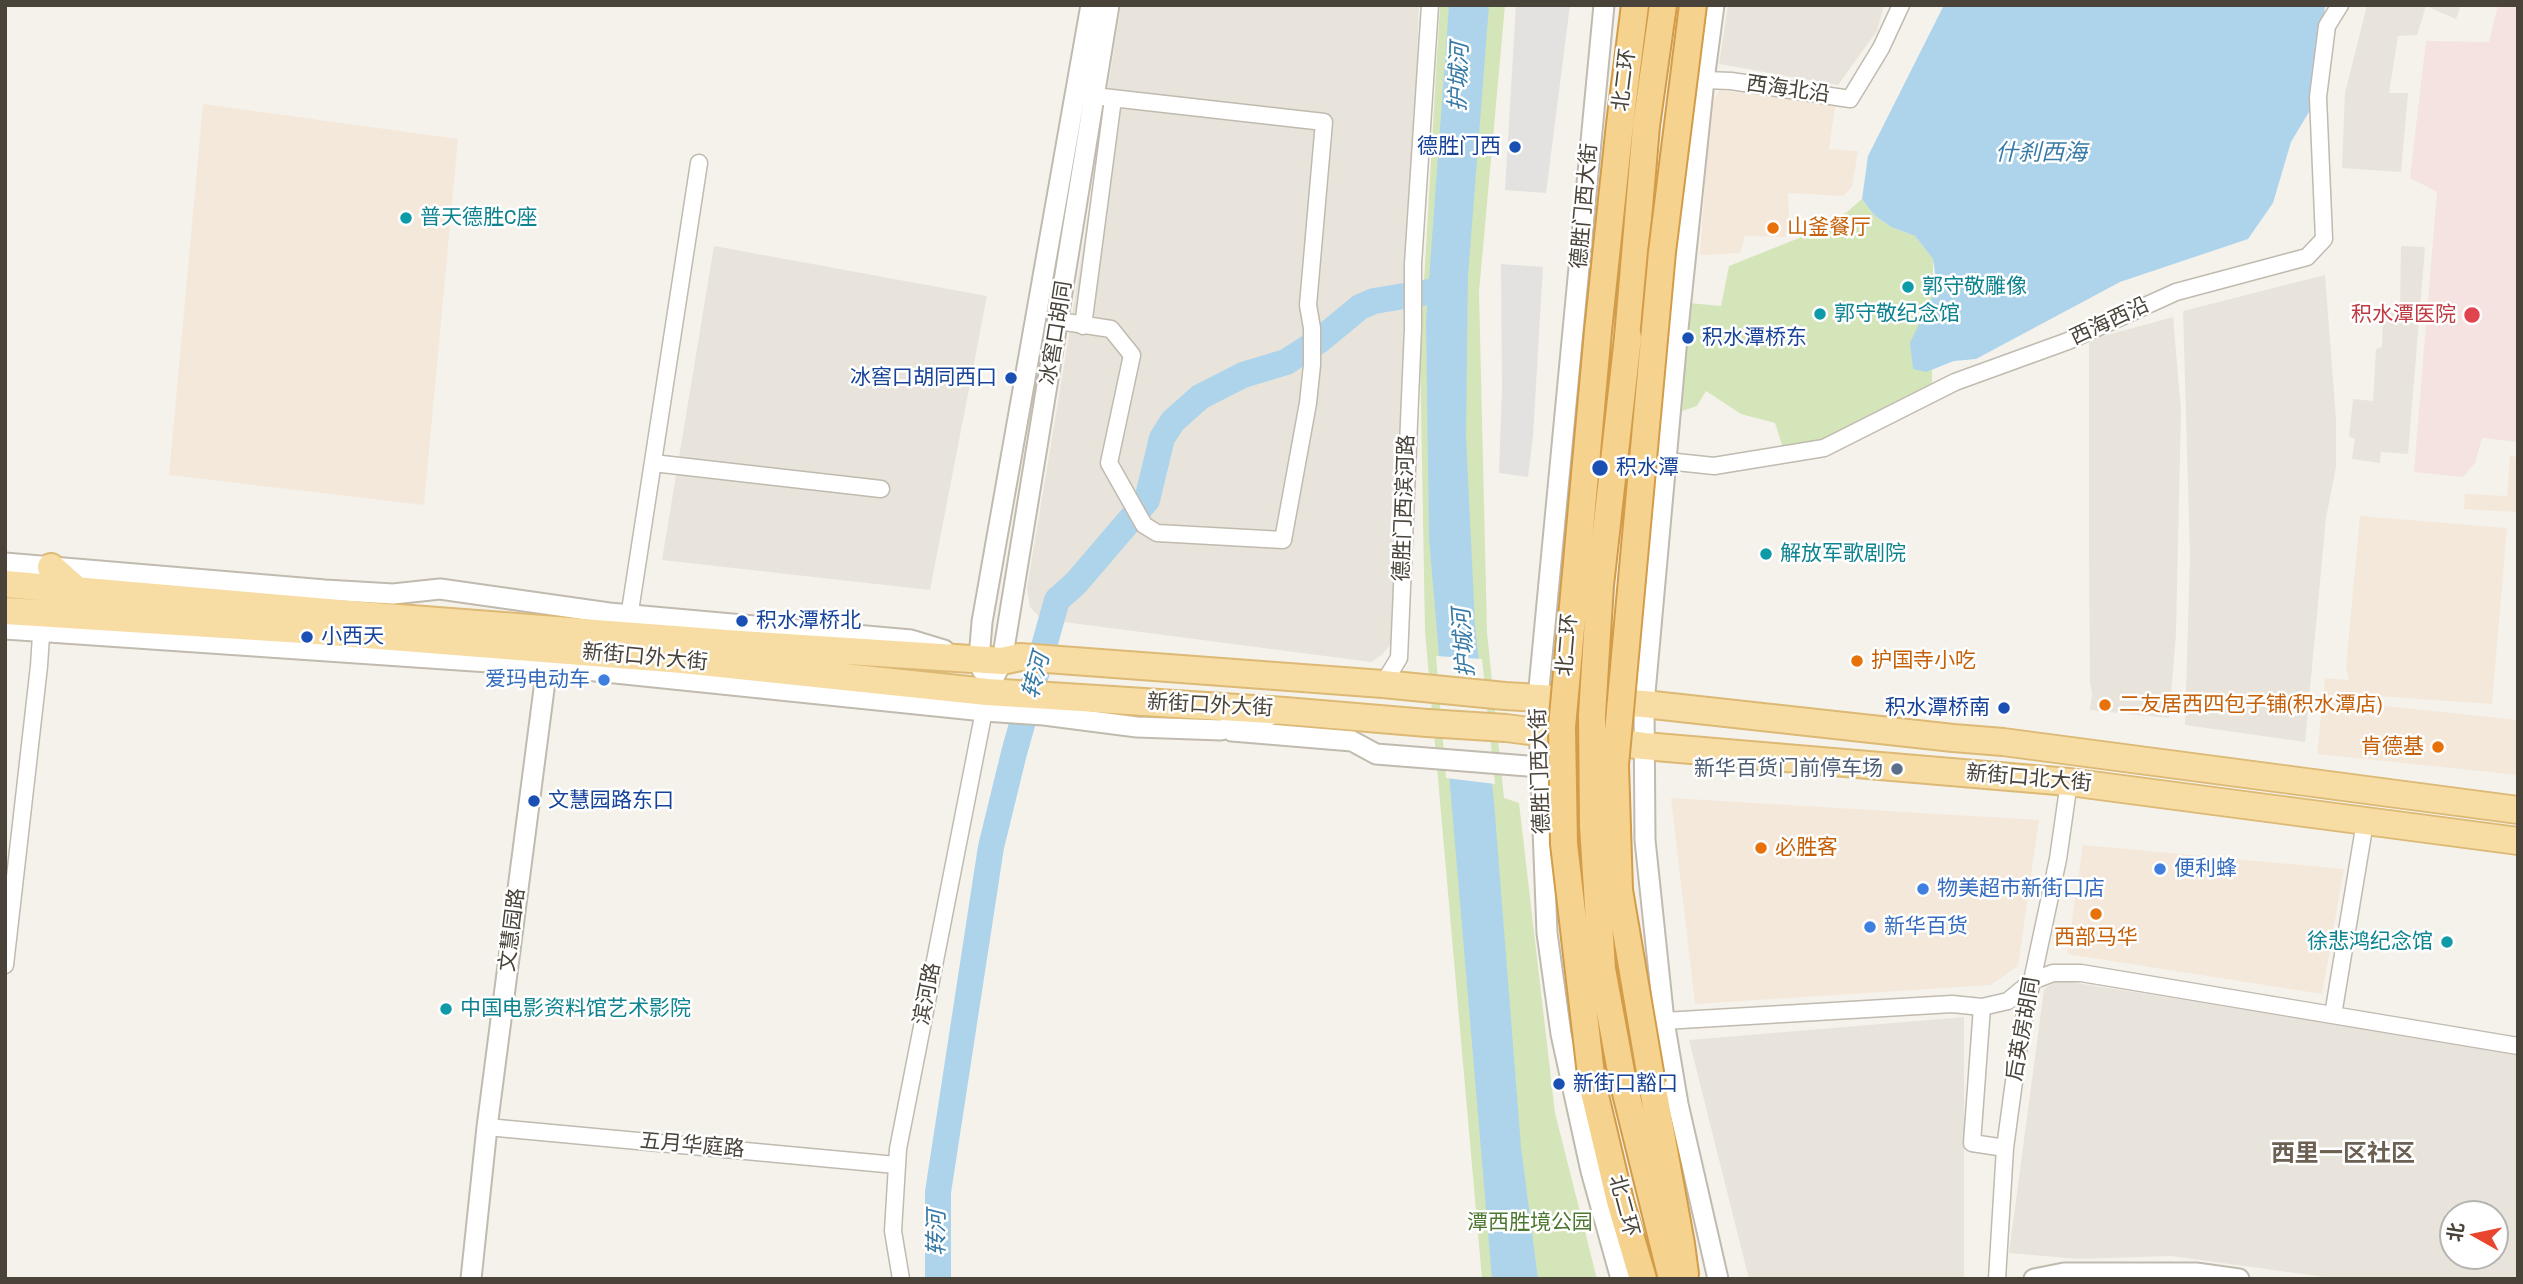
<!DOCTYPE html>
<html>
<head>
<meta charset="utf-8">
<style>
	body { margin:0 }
	#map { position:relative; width:2523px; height:1284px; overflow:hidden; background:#f5f2ec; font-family:"Archivo Narrow","Noto Sans SC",sans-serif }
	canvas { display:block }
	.frame { position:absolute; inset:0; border:7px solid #49433a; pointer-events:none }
	.north { position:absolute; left:2439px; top:1200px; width:70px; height:70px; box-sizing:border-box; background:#fff; border:2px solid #b6b4b0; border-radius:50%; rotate:279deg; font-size:19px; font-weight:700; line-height:28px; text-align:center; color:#49433a }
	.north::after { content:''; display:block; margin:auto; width:24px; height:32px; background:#e9462f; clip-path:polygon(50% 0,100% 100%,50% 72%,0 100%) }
</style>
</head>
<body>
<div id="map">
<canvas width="2523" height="1284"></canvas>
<div class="frame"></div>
<div class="north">北</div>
</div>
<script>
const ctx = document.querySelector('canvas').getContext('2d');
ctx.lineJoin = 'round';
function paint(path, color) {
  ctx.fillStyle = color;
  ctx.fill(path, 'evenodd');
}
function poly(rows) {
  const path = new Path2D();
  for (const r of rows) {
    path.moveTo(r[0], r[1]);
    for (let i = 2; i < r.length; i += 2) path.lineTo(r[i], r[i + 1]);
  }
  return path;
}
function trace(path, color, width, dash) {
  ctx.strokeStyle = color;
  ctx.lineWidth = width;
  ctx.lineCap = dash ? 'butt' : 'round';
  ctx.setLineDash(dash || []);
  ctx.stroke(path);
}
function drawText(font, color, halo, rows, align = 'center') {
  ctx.font = font + ' "Archivo Narrow","Noto Sans SC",sans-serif';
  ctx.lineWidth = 5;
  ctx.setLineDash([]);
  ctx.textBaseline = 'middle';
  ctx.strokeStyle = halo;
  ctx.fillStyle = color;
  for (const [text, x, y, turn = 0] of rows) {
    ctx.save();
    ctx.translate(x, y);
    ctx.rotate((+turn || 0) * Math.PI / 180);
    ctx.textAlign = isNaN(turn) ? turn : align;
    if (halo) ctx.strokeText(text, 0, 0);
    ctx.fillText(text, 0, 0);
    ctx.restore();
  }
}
paint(poly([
	[1121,5,1419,5,1396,638,1382,655,1371,662,1041,619,1030,607,1027,588,1068,341],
	[1728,5,1884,5,1877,31,1838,85,1719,64],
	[2367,5,2461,5,2456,19,2426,6,2417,35,2398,36,2389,93,2408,93,2401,172,2342,168,2345,93],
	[714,246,987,296,930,590,662,560],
	[2401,246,2425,247,2408,454,2381,452,2380,463,2352,459,2355,439,2349,436,2353,399,2373,401,2376,349,2382,347,2383,312,2400,312],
	[2325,275,2336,419,2336,467,2326,518,2305,742,2185,725,2190,556,2183,311],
	[2173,317,2181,410,2176,634,2169,718,2090,710,2092,693,2090,683,2089,553,2089,340],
	[2058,980,2518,1053,2518,1279,2339,1279,2171,1256,2079,1259,2009,1253,2044,989],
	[2453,1214,2495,1214,2495,1256,2453,1256],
	[1964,1017,1964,1279,1749,1279,1689,1040]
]), '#e8e4db');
paint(poly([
	[1720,90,1835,106,1829,149,1858,151,1852,187,1843,196,1788,193,1789,215,1786,237,1745,236,1740,253,1700,255,1710,104],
	[203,104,458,139,424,505,169,475],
	[2510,456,2518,457,2518,525,2517,512,2464,509,2465,494,2507,496],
	[2360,516,2507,528,2492,704,2348,694,2347,702,2518,720,2518,775,2317,754,2325,678,2349,680,2346,667],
	[1671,798,2039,820,2018,966,1991,985,1695,1004],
	[2083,845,2344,869,2322,994,2067,954]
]), '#f4e8da');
paint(poly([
	[2498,5,2518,5,2518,442,2482,438,2475,463,2463,477,2414,472,2437,192,2410,178,2426,41,2489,42]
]), '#f4e3e1');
paint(poly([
	[1440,5,1505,5,1479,292,1487,632,1504,798,1519,803,1555,1113,1597,1279,1482,1279,1425,631,1420,350],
	[1862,199,1874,215,1891,227,1915,236,1933,259,1932,383,1820,441,1783,448,1775,423,1741,414,1706,391,1697,406,1682,411,1689,303,1721,306,1729,266,1814,232,1847,212]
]), '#d3e5b9');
paint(poly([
	[1516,5,1570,5,1546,193,1505,190],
	[1501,264,1543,267,1533,436,1528,477,1499,473,1502,390]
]), '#e4e2e0');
paint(poly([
	[1449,5,1489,5,1468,276,1466,435,1475,625,1494,802,1521,1147,1538,1279,1492,1279,1429,538,1426,321],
	[1944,5,2325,5,2318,97,2291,142,2273,203,2248,239,2120,282,1976,359,1954,361,1926,372,1913,369,1910,343,1937,287,1933,259,1915,236,1891,227,1874,215,1862,199,1868,156]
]), '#aed4ec');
paint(poly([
	[1436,656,1482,659,1495,784,1446,778]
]), '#f5f2ec');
trace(poly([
	[938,1279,938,1192,991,847,1014,753,1057,600,1076,583,1147,500,1162,438,1173,421,1200,397,1243,375,1286,362,1320,340,1360,307,1374,301,1453,288]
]), '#aed4ec', 26);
const minor = poly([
	[1704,80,1731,81,1850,99,1881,48,1901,5],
	[1059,321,1111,329,1132,355,1109,463,1144,525,1157,533,1283,540,1308,403,1312,365,1312,328,1308,305,1324,122,1094,96],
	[1083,326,1113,99],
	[1667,461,1714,466,1824,448,1955,382,2068,341,2176,292,2307,257,2324,239,2318,97,2327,26,2340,5],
	[653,463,881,489],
	[628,624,699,163],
	[1383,684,1399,658,1413,328,1413,264,1430,5],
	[5,965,39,666,42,620],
	[1982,1007,1972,1143,2005,1148],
	[2333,1015,2365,822],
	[1664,1021,1952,1004,1982,1007,2008,1001,2032,981,2053,973,2081,973,2518,1046],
	[487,1127,896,1165],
	[901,1279,893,1231,898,1149,984,711],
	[1997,1279,2005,1148,2020,1037,2058,859,2069,782]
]);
const tertiary = poly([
	[1604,5,1538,698,1547,933,1561,1034,1591,1171,1621,1279],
	[1714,5,1704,80,1677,338,1644,704,1645,840,1664,1021,1678,1104,1718,1279],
	[5,563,325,590,393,594,440,589,609,613,911,640,944,650],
	[5,629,547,666,984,711,1044,715,1137,727,1221,730,1271,715],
	[982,670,979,659,982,622,1091,5],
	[985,702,987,692,1002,661,1109,5],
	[1232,731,1352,741,1376,754,1540,767],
	[471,1279,487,1127,547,666],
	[2034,1279,2064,1273,2196,1273,2239,1279]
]);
const primary = poly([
	[51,567,78,591],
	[5,584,385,617,740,644,1002,661,1020,657,1383,684,1505,696,1644,704,1953,738,2003,742,2518,810],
	[5,611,303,630,682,660,987,692,1285,711,1427,723],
	[1506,728,1644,746,2069,782,2518,841]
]);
const trunk = poly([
	[1598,331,1620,124,1635,5],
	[1628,337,1646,126,1663,5],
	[1622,1077,1672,1279],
	[1592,1083,1620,1201,1643,1279],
	[1652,1084,1681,1244,1685,1274]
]);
trace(minor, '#c0baaf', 19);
trace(tertiary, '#c0baaf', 23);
trace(primary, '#dcb974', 30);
trace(trunk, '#d29c49', 30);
trace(minor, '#fff', 16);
trace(tertiary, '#fff', 19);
trace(primary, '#f7dda4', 26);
trace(trunk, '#f5d28e', 26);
const primaryBridge = poly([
	[1427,723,1506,728]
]);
const trunkBridge = poly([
	[1622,1077,1602,969,1593,826,1592,715,1600,585,1628,337],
	[1592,1083,1564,844,1562,727,1598,331],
	[1652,1084,1619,890,1615,765,1662,252,1693,5]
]);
trace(primaryBridge, '#dcb974', 30, []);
trace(trunkBridge, '#d29c49', 30, []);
trace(primaryBridge, '#f7dda4', 26);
trace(trunkBridge, '#f5d28e', 26);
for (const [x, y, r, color] of [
	[1515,147,7,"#1a4fb4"],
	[406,218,7,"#0f9aa8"],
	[1773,228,7,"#e8710a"],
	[1908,287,7,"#0f9aa8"],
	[1820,314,7,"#0f9aa8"],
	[2472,315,9,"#e0444e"],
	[1688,338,7,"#1a4fb4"],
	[1011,378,7,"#1a4fb4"],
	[1600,468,9,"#1a4fb4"],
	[1766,554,7,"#0f9aa8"],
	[742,621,7,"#1a4fb4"],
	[307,637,7,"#1a4fb4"],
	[1857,661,7,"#e8710a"],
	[604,680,7,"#3f7fe0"],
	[2105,705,7,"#e8710a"],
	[2004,708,7,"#1a4fb4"],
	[2438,747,7,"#e8710a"],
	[1897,769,7,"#5c6f8a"],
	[534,801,7,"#1a4fb4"],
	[1761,848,7,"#e8710a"],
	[2160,869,7,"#3f7fe0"],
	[1923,889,7,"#3f7fe0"],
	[2096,914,7,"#e8710a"],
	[1870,927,7,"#3f7fe0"],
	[2447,942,7,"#0f9aa8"],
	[446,1009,7,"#0f9aa8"],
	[1559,1084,7,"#1a4fb4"]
]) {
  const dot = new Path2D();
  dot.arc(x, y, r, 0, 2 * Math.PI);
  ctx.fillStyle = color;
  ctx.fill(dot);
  trace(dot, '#fff', 2.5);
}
drawText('21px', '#49433a', '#fff', [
	["北二环",1625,80,-83],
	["西海北沿",1788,90,8],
	["德胜门西大街",1585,206,-85],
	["西海西沿",2110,322,-25],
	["冰窖口胡同",1057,333,-81],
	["德胜门西滨河路",1405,508,-88],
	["北二环",1568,645,-85],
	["新街口外大街",645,658,5],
	["新街口外大街",1210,706,3],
	["德胜门西大街",1541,771,-92],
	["新街口北大街",2029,779,5],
	["文慧园路",513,930,-83],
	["滨河路",928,994,-79],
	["后英房胡同",2024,1029,-80],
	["五月华庭路",692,1146,5],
	["北二环",1623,1206,75]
]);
drawText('21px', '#164399', '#fff', [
	["德胜门西",1501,147,"right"],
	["积水潭桥东",1702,338],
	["冰窖口胡同西口",997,378,"right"],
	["积水潭",1616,468],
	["积水潭桥北",756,621],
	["小西天",321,637],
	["积水潭桥南",1990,708,"right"],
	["文慧园路东口",548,801],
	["新街口豁口",1573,1084]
], 'left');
drawText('21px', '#0d838f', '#fff', [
	["普天德胜C座",420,218],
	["郭守敬雕像",1922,287],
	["郭守敬纪念馆",1834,314],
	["解放军歌剧院",1780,554],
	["徐悲鸿纪念馆",2433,942,"right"],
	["中国电影资料馆艺术影院",460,1009]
], 'left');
drawText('21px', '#c56008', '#fff', [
	["山釜餐厅",1787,228],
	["护国寺小吃",1871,661],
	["二友居西四包子铺(积水潭店)",2119,705],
	["肯德基",2424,747,"right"],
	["必胜客",1775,848],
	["西部马华",2096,938,"center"]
], 'left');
drawText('21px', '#be3a42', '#fff', [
	["积水潭医院",2456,315]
], 'right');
drawText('21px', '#366cbe', '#fff', [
	["爱玛电动车",590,680,"right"],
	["便利蜂",2174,869],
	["物美超市新街口店",1937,889],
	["新华百货",1884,927]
], 'left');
drawText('21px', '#4e5e75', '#fff', [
	["新华百货门前停车场",1883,769]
], 'right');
drawText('21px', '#4e7731', '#fff', [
	["潭西胜境公园",1530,1223]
]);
drawText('italic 23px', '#387aa6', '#fff', [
	["护城河",1460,77,-88],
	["什刹西海",2041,154],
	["护城河",1465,643,-94],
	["转河",1037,676,-75],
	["转河",938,1233,-90]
]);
drawText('bold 24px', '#6b6052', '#fff', [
	["西里一区社区",2343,1155]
]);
</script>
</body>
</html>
